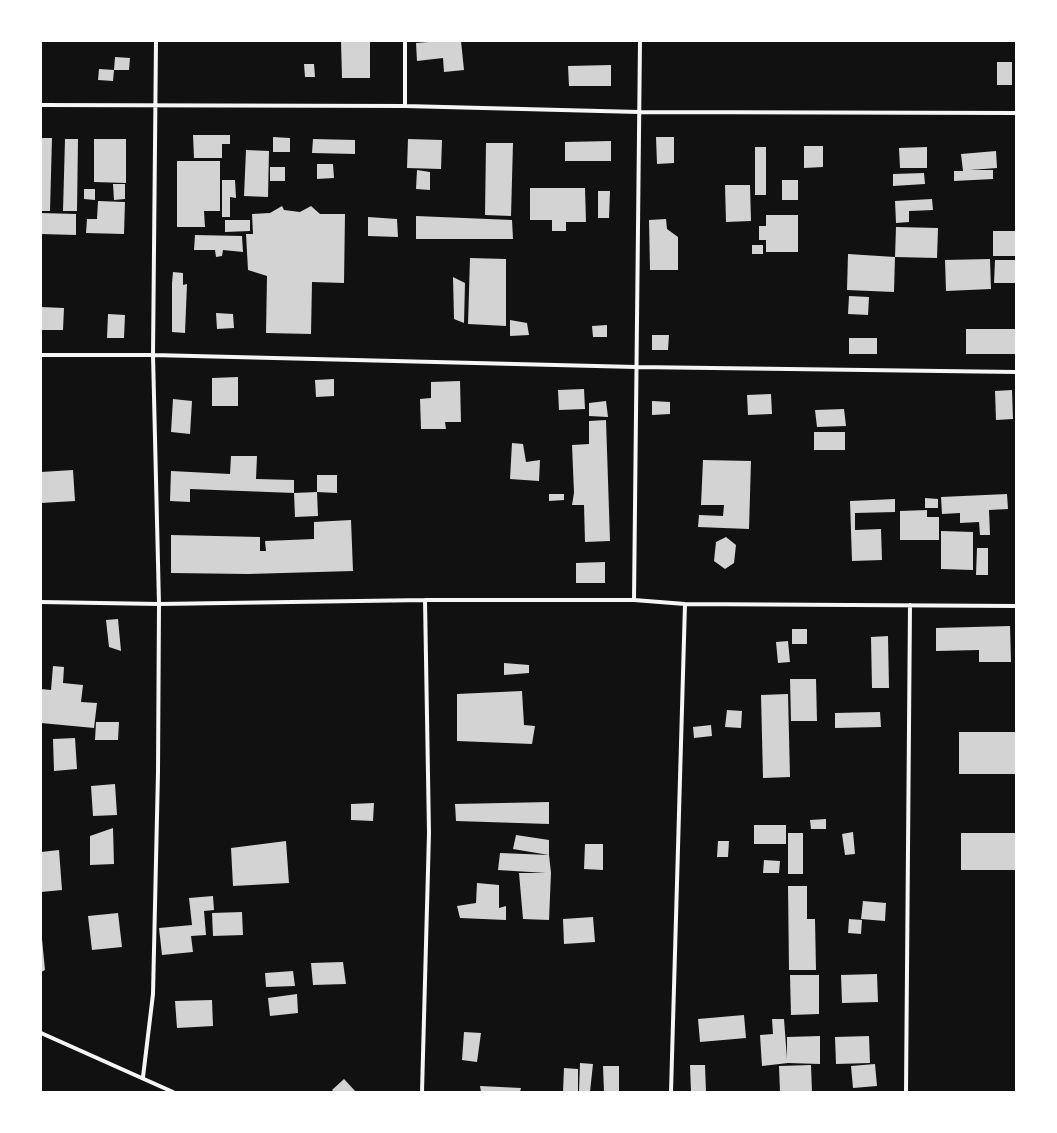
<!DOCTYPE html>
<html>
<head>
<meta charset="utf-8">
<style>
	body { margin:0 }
	#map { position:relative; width:1057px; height:1133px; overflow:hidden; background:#111; font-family:"Source Sans 3",sans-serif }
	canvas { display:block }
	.frame { position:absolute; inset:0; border:42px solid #fff; pointer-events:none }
</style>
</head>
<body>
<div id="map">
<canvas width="1057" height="1133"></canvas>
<div class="frame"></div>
</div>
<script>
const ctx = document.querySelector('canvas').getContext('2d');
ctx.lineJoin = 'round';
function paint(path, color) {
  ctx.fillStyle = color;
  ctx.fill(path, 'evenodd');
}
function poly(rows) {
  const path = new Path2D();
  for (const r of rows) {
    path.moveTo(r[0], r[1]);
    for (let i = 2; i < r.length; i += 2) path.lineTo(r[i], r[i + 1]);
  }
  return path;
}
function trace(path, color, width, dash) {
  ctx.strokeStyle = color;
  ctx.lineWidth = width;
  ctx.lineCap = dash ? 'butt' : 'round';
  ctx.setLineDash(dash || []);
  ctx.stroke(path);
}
paint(poly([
	[341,41,370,41,370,78,342,78],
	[441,41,461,41,464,70,444,72,443,58,417,61,416,43],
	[115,57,130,58,129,70,114,70],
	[997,62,1012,62,1012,85,997,85],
	[304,64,314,64,315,77,305,77],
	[611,65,611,86,569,86,568,66],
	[99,69,114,70,113,81,98,80],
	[193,135,230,135,230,144,222,144,222,158,194,158],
	[273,137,290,138,290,152,273,152],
	[656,137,674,137,674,163,657,164],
	[41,138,52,138,50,211,41,211],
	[65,139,78,139,77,211,63,211],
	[94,139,126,139,126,183,94,182],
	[313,139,355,140,355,154,312,153],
	[408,139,442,140,441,169,407,168],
	[611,141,611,161,565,161,565,142],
	[486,143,513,143,511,216,485,215],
	[804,146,823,146,823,167,804,168],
	[755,147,766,147,766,195,755,195],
	[927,147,927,168,900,168,899,148],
	[246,150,269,151,268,197,244,196],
	[996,151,997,168,970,170,993,170,993,179,954,181,954,171,963,171,961,154],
	[177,161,220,161,220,211,204,211,205,227,177,227],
	[317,164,333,164,334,178,317,179],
	[270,167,285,167,285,181,270,181],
	[417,170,430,172,430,190,416,189],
	[924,173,925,184,893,186,893,174],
	[222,180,235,180,236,198,230,197,230,217,222,217],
	[782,180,798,180,798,200,782,200],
	[113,184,125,184,125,199,114,200],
	[725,185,750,185,751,221,726,222],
	[530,188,585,188,586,222,566,222,566,231,552,231,552,220,530,220],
	[84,189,95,189,95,200,84,199],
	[598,191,610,191,609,218,598,218],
	[932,199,933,210,909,211,909,222,896,223,895,201],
	[98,201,125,202,124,234,86,233,87,219,97,219],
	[282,206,284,210,300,212,311,206,320,214,345,214,344,283,312,282,311,334,266,333,267,276,248,270,246,234,253,234,252,214,270,213],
	[41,213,76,214,76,235,41,234],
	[766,215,798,215,798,252,766,252,766,240,759,240,759,226,766,226],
	[416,216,512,220,513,239,416,239],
	[368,217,397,219,398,237,368,236],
	[666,219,667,229,678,237,678,270,650,270,649,220],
	[225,220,250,220,250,231,225,232],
	[896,227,938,228,937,258,895,257],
	[993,231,1016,231,1016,256,993,256],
	[195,235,242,236,243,252,223,250,222,256,216,257,215,250,194,250],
	[752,245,763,245,763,254,752,254],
	[848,254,895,257,894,292,847,290],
	[470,258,506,259,506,326,468,324],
	[990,259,991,289,946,291,945,260],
	[995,260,1016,260,1016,283,994,283],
	[173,272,183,273,183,285,187,284,185,333,172,332,172,283],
	[453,277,465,283,464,323,454,319],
	[849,296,869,297,868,315,848,314],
	[41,307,64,308,63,330,41,330],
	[216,313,233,314,234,328,217,329],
	[108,314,125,315,124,338,107,338],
	[510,320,527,323,529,335,510,336],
	[607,325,607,337,593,337,592,326],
	[966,329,1016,329,1016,354,966,354],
	[652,335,669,335,668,350,652,350],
	[849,338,877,338,877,354,849,354],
	[238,377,238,406,212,406,212,378],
	[334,379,334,396,316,397,315,380],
	[460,381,461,422,445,422,446,429,421,429,420,399,431,398,431,382],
	[584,389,585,409,559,410,558,390],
	[1012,390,1013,419,996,420,995,391],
	[771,394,772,414,748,415,747,395],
	[173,399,192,401,190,434,171,432],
	[606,401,608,417,589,416,589,403],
	[652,401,670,402,670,414,652,415],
	[844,409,846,426,817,427,815,410],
	[606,420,610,541,585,542,584,505,572,505,574,493,572,445,589,444,589,421],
	[814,432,845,432,845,450,814,450],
	[512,443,523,444,526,462,540,460,539,481,510,479],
	[231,456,257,456,256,479,294,480,294,493,317,492,318,516,295,517,294,493,190,489,190,502,170,501,171,471,230,474],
	[703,460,751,461,749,529,698,527,699,515,723,516,724,505,701,505],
	[73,470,75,501,41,503,41,472],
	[317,475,337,475,337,493,317,492],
	[549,494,564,494,564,500,549,501],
	[1007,494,1008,509,989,510,990,535,980,535,979,522,960,523,960,513,942,514,941,497],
	[925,498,938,499,938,508,925,508],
	[895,499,895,512,855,513,855,530,881,529,882,560,852,561,850,501],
	[927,510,927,517,939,517,939,540,900,540,900,511],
	[351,520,353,571,248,574,171,573,171,535,260,537,260,551,266,551,265,541,314,539,314,522],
	[941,531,973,532,973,570,941,569],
	[726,537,736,545,734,563,725,569,714,561,716,542],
	[977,548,988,548,988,575,976,575],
	[605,562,605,583,576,583,576,563],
	[118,619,121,651,109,647,106,620],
	[1010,626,1011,662,979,662,979,650,936,651,936,628],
	[792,629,807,629,807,644,792,644],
	[888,636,889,688,872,688,871,637],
	[788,641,790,662,778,663,776,642],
	[504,663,529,665,529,673,504,675],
	[53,666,64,667,63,683,83,685,81,702,97,703,94,728,41,723,41,689,51,690],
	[790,679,816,679,817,721,791,721],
	[522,691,524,725,535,726,532,744,457,741,457,694],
	[788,694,790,777,763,778,761,695],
	[727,710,742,711,741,728,725,727],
	[880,712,881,727,835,728,835,713],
	[96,722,119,722,118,740,95,740],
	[711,725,712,736,694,738,693,727],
	[959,732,1015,732,1015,774,959,774],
	[75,738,77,769,54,771,53,739],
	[115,784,117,815,93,816,91,786],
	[549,802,549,824,456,821,455,804],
	[374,803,373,821,351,820,351,804],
	[826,819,826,829,811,829,810,820],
	[754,825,786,825,786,844,754,844],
	[113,828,114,864,90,865,90,836],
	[853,832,855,854,845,855,842,834],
	[788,833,803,833,803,874,788,874],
	[961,833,1016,833,1016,870,961,870],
	[516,835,549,840,549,855,513,849],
	[286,841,289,883,233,886,231,848],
	[718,841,729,841,728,857,717,857],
	[585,844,603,844,603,870,584,869],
	[59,850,62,890,41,892,41,852],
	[500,853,549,855,551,873,549,920,523,919,519,873,546,873,498,870],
	[764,860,780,861,779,873,763,873],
	[477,883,499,885,499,908,506,906,506,920,460,918,457,906,476,903],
	[788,886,807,886,807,919,815,919,816,970,789,970],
	[213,896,214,910,204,911,206,935,191,936,193,952,162,955,159,928,192,925,189,898],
	[863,901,886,903,885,921,861,919],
	[242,912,243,935,213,936,212,913],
	[118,913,122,947,92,950,88,916],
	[593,917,595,942,564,944,563,919],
	[849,919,862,920,861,934,848,933],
	[41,939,42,939,45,970,41,972],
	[343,962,346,984,313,985,311,963],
	[293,971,295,986,266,987,265,973],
	[877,974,878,1002,842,1003,841,975],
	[790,975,819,975,819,1014,791,1015],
	[297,994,298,1013,270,1016,268,998],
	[212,1000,213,1026,177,1028,175,1001],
	[744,1015,746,1038,700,1042,698,1019],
	[772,1019,784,1019,787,1059,787,1037,820,1036,820,1064,788,1063,762,1066,760,1035,773,1034],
	[464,1032,481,1033,477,1062,462,1060],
	[869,1036,870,1063,836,1064,835,1037],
	[580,1063,593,1064,590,1092,579,1092],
	[875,1064,877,1086,853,1088,851,1066],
	[690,1065,705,1065,706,1092,691,1092],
	[811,1065,812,1092,780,1092,779,1066],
	[603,1066,619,1066,619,1092,604,1092],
	[564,1068,578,1069,578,1092,563,1092],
	[344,1079,356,1092,334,1092,332,1090],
	[480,1086,521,1088,520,1092,481,1092]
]), '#d3d3d3');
trace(poly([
	[405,41,405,106],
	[41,105,405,106,639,112,1016,113],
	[41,355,153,355,636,367,1016,372],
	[634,600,640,41],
	[41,602,159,604,425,600,634,600,685,604,1016,606],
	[41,1033,173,1092],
	[143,1077,153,994,158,772,159,604,153,355,156,41],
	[422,1092,429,833,425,600],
	[671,1092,685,604],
	[906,1092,910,605]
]), '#f5f5f5', 4);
</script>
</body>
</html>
